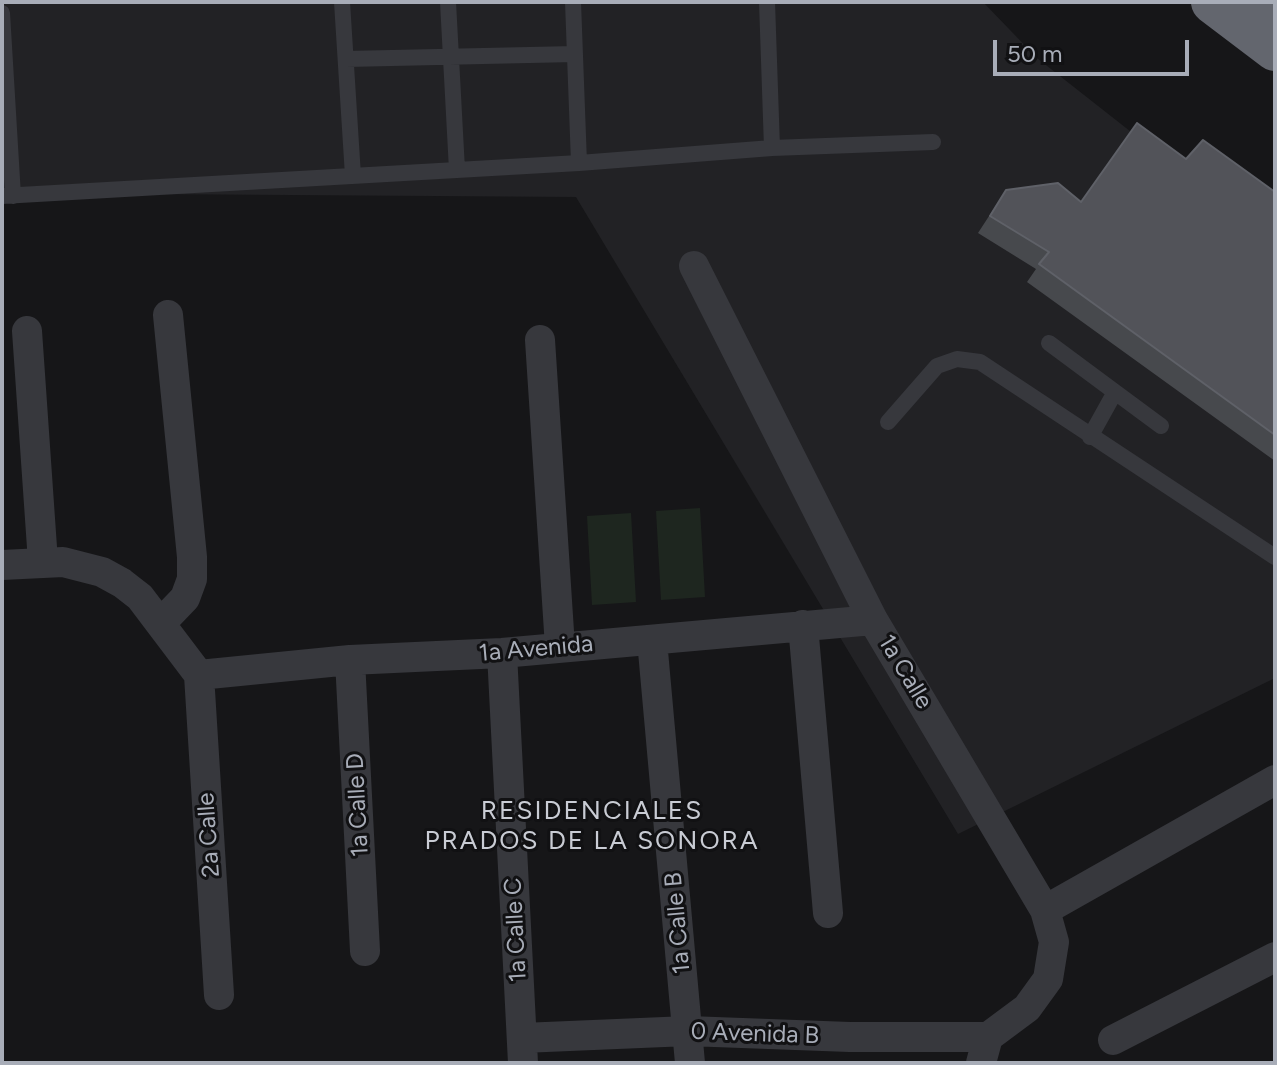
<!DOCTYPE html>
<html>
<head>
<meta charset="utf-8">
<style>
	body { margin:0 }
	#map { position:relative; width:1277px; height:1065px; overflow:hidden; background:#161618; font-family:Figtree,sans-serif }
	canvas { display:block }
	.frame { position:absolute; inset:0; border:4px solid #a8adb8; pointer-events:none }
	.scale { position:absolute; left:993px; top:40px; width:196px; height:36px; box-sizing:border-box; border:4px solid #a8adb8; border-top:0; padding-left:10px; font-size:24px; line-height:28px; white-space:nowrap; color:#a8adb8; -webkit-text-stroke:6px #111113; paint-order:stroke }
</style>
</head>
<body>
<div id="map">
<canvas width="1277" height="1065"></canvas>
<div class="frame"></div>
<div class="scale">50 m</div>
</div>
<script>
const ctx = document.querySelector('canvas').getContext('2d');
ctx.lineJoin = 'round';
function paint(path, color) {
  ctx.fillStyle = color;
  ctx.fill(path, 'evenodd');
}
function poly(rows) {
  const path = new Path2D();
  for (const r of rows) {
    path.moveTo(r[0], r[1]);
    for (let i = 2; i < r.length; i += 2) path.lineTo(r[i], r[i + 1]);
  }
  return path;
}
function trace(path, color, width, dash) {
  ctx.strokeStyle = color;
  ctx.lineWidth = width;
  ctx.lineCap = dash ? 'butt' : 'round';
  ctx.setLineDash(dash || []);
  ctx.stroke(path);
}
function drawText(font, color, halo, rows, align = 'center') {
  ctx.font = font + ' Figtree,sans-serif';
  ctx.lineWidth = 6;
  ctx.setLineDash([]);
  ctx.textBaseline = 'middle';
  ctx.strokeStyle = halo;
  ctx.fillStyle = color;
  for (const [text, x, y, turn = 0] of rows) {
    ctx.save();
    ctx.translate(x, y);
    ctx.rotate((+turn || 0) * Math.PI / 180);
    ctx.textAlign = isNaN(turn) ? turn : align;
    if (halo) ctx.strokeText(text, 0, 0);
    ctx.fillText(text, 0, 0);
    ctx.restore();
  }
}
paint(poly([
	[2,2,983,2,1037,58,1275,245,1275,678,958,834,576,197,2,193]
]), '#222225');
paint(poly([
	[700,508,705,597,661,600,656,511],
	[631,513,636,602,592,605,587,516]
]), '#1e261f');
trace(poly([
	[342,2,353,176],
	[448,2,457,170],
	[573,2,579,163],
	[767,2,772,148],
	[2,13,13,196],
	[346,59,575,54],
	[2,196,579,163,772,148,933,142],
	[1049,343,1115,392,1090,437],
	[1115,392,1161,426],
	[888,422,937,366,957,359,980,362,1275,557]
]), '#37383d', 16);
trace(poly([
	[694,266,873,620,1045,910,1054,942,1048,979,1027,1008,988,1037,981,1063],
	[27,331,43,562],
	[540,340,560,647],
	[2,565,63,562,102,572,122,583,140,597,199,675],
	[161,623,185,598,192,579,192,557,168,315],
	[803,625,828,913],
	[652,640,690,1063],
	[502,653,523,1063],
	[350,660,365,951],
	[199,675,350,660,502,653,873,620],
	[199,675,219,995],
	[1045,910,1275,780],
	[522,1038,688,1031,850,1037,988,1037],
	[1113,1040,1275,957]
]), '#37383d', 30);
trace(poly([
	[1213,2,1275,49],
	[1269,2,1275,7]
]), '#63666e', 44);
paint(poly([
	[1186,159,1275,192,1275,461,1027,282,1036,269,978,233,1006,190,1081,202]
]), '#47494d');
const building = poly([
	[1137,123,1186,159,1203,140,1275,192,1275,435,1039,264,1049,252,990,216,1006,190,1058,183,1081,202,1137,123]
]);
paint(building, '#525359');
trace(building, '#5f6168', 2);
drawText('24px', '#a8adb8', '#111113', [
	["1a Avenida",536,649,-5],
	["1a Calle",905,672,59],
	["1a Calle D",358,805,-93],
	["2a Calle",209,835,-94],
	["1a Calle B",678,923,-95],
	["1a Calle C",516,930,-93],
	["0 Avenida B",755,1034,2]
]);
ctx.letterSpacing = '2px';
drawText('26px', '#c9ccd4', '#111113', [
	["RESIDENCIALES",592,811],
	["PRADOS DE LA SONORA",592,841]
]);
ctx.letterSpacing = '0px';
</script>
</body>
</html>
